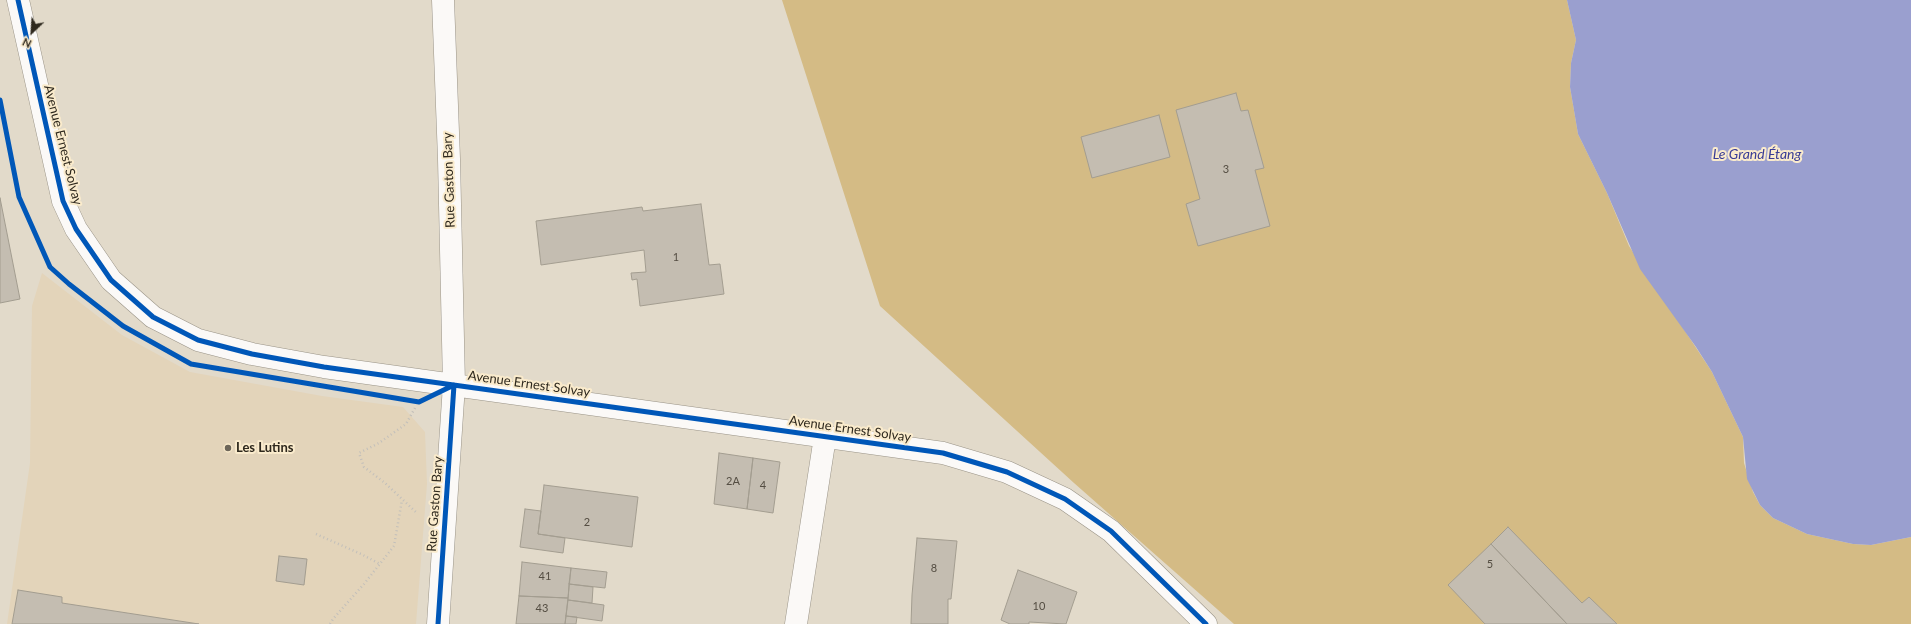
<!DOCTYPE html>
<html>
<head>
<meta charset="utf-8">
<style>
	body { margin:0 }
	#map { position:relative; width:1911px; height:624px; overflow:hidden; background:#e2daca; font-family:Lato,sans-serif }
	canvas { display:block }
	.north { position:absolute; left:12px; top:12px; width:40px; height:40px; -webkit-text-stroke:3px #faebcc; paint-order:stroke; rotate:205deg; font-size:11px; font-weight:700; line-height:16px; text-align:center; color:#2e281d }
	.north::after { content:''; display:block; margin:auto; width:14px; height:18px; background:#2e281d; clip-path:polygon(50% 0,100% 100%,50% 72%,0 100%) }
</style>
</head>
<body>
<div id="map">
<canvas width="1911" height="624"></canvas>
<div class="north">N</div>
</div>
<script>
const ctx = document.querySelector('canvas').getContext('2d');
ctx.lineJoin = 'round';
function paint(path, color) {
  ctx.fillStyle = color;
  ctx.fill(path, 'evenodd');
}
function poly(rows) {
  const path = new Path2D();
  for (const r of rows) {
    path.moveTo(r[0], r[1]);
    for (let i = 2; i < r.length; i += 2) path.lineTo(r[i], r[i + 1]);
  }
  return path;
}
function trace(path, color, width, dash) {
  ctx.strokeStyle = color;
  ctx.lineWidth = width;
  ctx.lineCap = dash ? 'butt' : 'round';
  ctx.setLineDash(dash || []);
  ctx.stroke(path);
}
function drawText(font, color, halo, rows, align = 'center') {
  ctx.font = font + ' Lato,sans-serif';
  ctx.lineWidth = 4;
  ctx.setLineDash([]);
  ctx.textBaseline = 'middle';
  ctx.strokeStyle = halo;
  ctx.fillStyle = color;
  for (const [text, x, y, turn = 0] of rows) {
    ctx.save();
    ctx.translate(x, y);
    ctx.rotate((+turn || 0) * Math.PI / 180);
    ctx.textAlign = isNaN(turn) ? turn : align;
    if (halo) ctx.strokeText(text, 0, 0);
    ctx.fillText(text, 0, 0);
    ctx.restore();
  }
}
paint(poly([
	[42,273,122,335,190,372,322,396,403,407,425,432,427,484,416,624,7,624,30,463,32,306]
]), '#e3d4ba');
paint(poly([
	[782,0,1567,0,1576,40,1571,63,1570,87,1578,134,1607,193,1629,246,1712,372,1743,437,1744,463,1753,492,1760,505,1773,518,1807,534,1853,544,1871,545,1911,537,1911,624,1234,624,1074,483,880,306]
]), '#d4bb85');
paint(poly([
	[1567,0,1911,0,1911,537,1871,545,1853,544,1807,534,1773,518,1760,505,1747,479,1743,437,1712,372,1696,347,1640,269,1607,193,1578,134,1570,87,1571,63,1576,40]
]), '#9a9fcf');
const building = poly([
	[1236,93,1241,111,1248,110,1264,168,1255,170,1270,226,1198,246,1186,204,1200,199,1176,110,1236,93],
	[1159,115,1170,157,1092,178,1081,137,1159,115],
	[0,198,20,299,0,303,0,198],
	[701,204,709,265,720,264,724,294,640,306,637,279,632,280,631,273,646,272,644,250,541,265,536,221,642,207,643,211,701,204],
	[719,453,753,458,747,509,714,504,719,453],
	[753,458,780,462,773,513,747,509,753,458],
	[544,485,638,497,632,547,538,534,544,485],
	[525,509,541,511,538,534,565,538,563,553,520,547,525,509],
	[1508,527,1582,603,1589,597,1617,624,1567,624,1491,544,1508,527],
	[917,538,957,541,951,599,948,599,948,624,911,624,912,595,917,538],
	[1491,544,1567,624,1485,624,1448,585,1491,544],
	[279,556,307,559,304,585,276,581,279,556],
	[522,562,571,568,568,598,519,596,522,562],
	[571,568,607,572,605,588,569,584,571,568],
	[1018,570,1077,592,1066,624,1029,622,1029,624,1010,624,1001,620,1018,570],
	[569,584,593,587,592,603,568,600,569,584],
	[18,590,62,597,62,603,199,624,12,624,18,590],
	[519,596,568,598,565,624,516,624,519,596],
	[568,600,604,605,602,621,566,616,568,600],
	[566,616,577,617,576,624,565,624,566,616]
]);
paint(building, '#c4bdb1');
trace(building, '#a39d90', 1);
const minor = poly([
	[18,0,63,201,76,229,111,280,153,317,198,340,252,354,324,367,943,453,1007,472,1065,499,1111,531,1206,624],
	[438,624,454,385,449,159,443,0],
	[796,624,825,437]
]);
trace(minor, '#999387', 23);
trace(poly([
	[415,408,406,424,379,443,359,453,364,467,385,483,417,513],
	[316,534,361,554,380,564],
	[330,624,333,619,364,584,394,546,402,500]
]), '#c2bfba', 2.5, [1, 3]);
trace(minor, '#fbf9f7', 22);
trace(poly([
	[18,0,63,201,76,229,111,280,153,317,198,340,252,354,324,367,943,453,1007,472,1065,499,1111,531,1206,624],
	[0,100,19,197,50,267,69,284,123,326,191,364,419,402,454,385],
	[438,624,454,385]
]), '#0057b8', 5);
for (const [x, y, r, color] of [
	[228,448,4,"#6d665a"]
]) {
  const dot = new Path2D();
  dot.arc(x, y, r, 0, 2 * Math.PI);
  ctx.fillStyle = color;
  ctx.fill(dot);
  trace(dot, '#faebcc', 1.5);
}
drawText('11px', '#544d42', null, [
	["3",1226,169],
	["1",676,257],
	["2A",733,481],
	["4",763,485],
	["2",587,522],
	["5",1490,564],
	["8",934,568],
	["41",545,576],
	["10",1039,606],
	["43",542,608]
]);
drawText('13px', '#2e281d', '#faebcc', [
	["Avenue Ernest Solvay",63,145,76],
	["Rue Gaston Bary",449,180,-92],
	["Avenue Ernest Solvay",529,384,8],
	["Avenue Ernest Solvay",850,429,8],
	["Rue Gaston Bary",435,504,-86]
]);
drawText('bold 13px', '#2e281d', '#faebcc', [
	["Les Lutins",236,448]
], 'left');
drawText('italic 14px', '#393c96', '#faebcc', [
	["Le Grand Étang",1757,154]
]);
</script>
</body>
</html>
